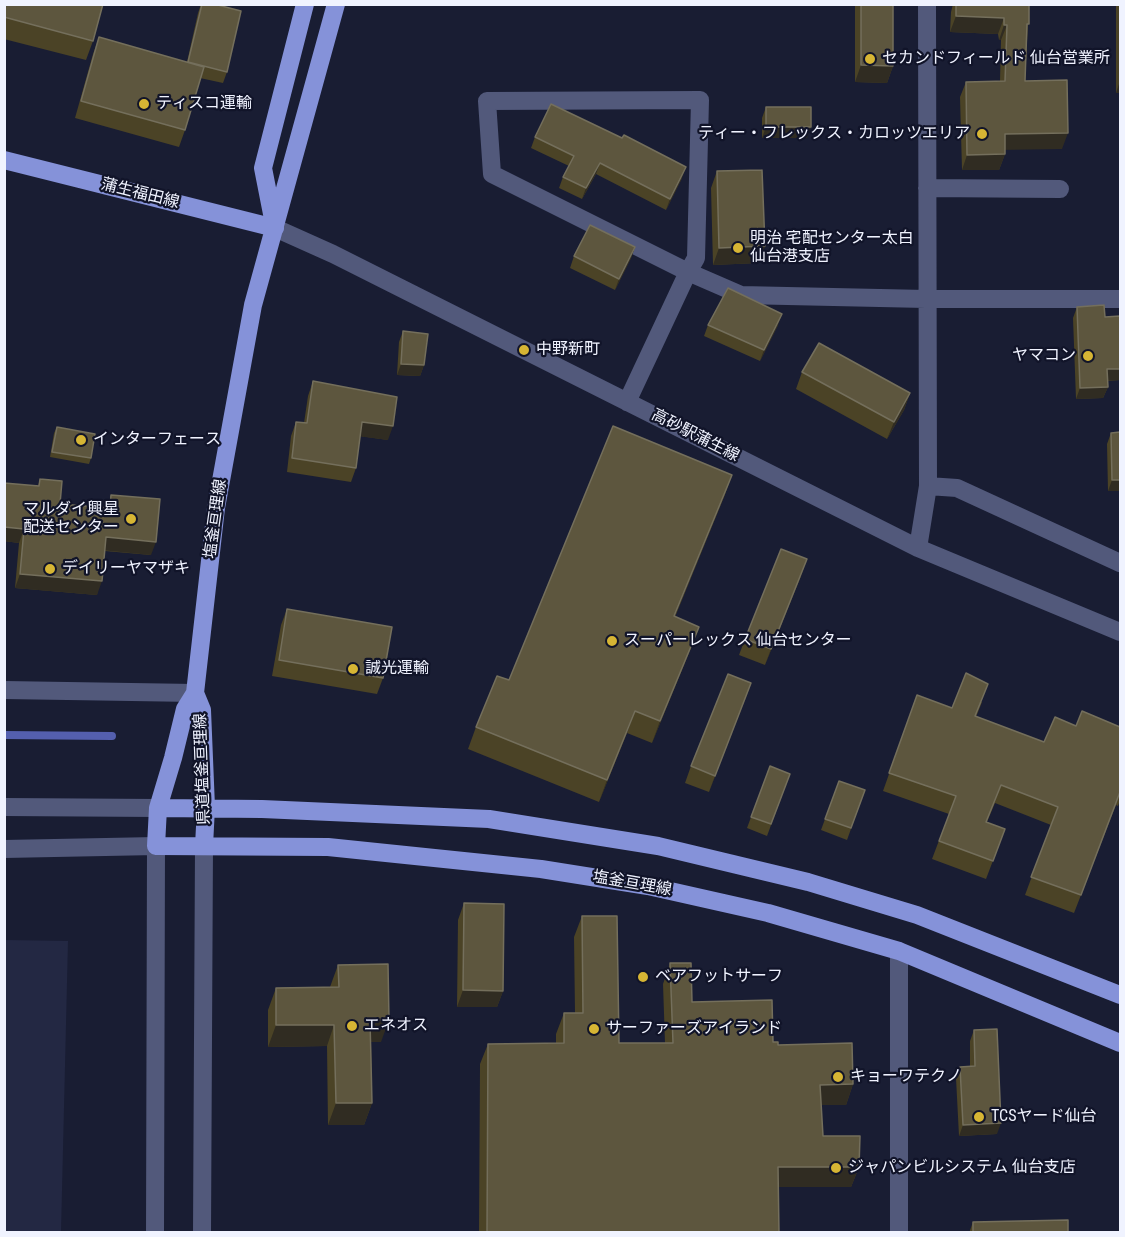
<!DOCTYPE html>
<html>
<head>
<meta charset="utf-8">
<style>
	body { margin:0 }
	#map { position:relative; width:1125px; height:1237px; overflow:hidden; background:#191d33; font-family:"Roboto Condensed",sans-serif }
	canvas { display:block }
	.frame { position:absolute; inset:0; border:6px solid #f0f3ff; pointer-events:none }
</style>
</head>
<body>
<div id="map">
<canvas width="1125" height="1237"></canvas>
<div class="frame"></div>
</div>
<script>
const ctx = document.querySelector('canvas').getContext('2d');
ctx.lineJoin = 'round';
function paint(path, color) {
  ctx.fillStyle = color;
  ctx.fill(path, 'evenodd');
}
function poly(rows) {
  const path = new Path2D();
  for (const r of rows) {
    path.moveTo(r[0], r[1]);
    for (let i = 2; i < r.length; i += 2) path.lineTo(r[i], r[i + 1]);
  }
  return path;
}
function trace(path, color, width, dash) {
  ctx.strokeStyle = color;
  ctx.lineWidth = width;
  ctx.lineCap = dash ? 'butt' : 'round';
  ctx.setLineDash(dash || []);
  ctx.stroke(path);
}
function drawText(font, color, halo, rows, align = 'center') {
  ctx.font = font + ' "Roboto Condensed","Noto Sans JP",sans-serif';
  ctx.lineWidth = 4.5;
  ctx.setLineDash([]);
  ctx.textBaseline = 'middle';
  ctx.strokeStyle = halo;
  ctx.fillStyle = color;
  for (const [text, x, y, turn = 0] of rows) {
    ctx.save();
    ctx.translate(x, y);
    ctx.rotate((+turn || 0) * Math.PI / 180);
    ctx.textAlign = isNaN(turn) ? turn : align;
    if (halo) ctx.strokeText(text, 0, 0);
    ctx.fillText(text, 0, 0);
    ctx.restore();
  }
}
paint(poly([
	[5,940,68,941,61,1232,5,1232]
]), '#232843');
trace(poly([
	[4,735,112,736]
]), '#545fae', 8);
trace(poly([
	[927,188,1060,189],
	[275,228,333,254,918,548,1120,632],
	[627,402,688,272,696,258,700,100,487,101,492,174,688,272,741,295,926,299,1120,299],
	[928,486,957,488,1120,563],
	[918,548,928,486,927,4],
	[4,690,195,693],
	[4,807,158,808],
	[4,849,156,846,155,1232],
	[202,1232,204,846],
	[899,1232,899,951]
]), '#52597b', 18);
trace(poly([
	[336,4,253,305,216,508,195,693,185,709,173,758,158,808,156,846,328,847,541,869,648,886,768,913,899,951,1120,1043],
	[4,160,275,228],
	[274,224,263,168,305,4],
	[195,693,202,710,206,807,204,846],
	[158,808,262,809,489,819,658,846,808,882,917,915,1120,995]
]), '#8592d9', 18);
paint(poly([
	[4,4,93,41,86,60,4,39],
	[201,4,227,72,223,83,200,78,185,130,179,147,75,118,93,54,99,37,187,62,198,13],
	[855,4,893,4,893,66,887,83,855,82],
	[953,4,1029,4,1025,81,1062,149,1005,149,1005,154,999,170,962,170,960,97,966,82,1000,81,1001,40,999,40,998,34,950,32,951,12],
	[1116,4,1120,4,1120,93,1116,93],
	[766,107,807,138,762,138,762,118],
	[535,137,682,178,666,210,596,174,582,199,559,188,563,177,569,166,531,148],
	[717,171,765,246,758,263,713,265,711,188],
	[635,247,631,258,615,290,570,268,574,256],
	[1077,307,1105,317,1120,380,1107,381,1108,387,1103,398,1076,399,1073,318],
	[708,325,778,325,760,361,704,336],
	[403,331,424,365,420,376,397,375,399,342],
	[802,372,910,393,904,410,887,439,796,389],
	[313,381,388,440,360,436,356,468,351,482,287,472,291,436,296,422,304,423,308,396],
	[57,427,91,458,89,464,50,457,54,433],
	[1111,433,1120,491,1108,491,1107,444],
	[732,475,724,497,675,617,699,627,691,648,652,743,627,733,599,802,468,749,476,727,509,680],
	[40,479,60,504,107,508,111,495,151,555,105,551,97,595,15,588,19,543,4,541,4,483,38,486],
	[801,576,765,665,739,655,745,639],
	[287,609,383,678,377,694,272,676,281,625],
	[751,683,709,792,685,783,691,766],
	[917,695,952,708,982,702,976,717,1044,742,1076,726,1120,727,1120,800,1118,806,1116,805,1074,913,1025,895,1051,825,995,803,987,822,1005,829,986,879,932,859,949,814,883,791],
	[770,766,790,774,767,836,747,828],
	[839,781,865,790,847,840,821,830],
	[464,903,503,991,497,1007,457,1007,458,920],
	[582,916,619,1043,665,1043,663,984,670,963,692,1002,773,1042,853,1084,846,1105,821,1105,823,1136,859,1167,851,1187,778,1187,779,1233,479,1233,480,1064,488,1044,556,1043,556,1034,564,1013,575,1013,574,937],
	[338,965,381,1042,371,1042,372,1103,364,1125,328,1125,327,1046,268,1047,268,1010,276,988,330,987],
	[974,1030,997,1134,959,1136,956,1078,960,1067,970,1066,970,1041],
	[973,1222,1068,1233,969,1233]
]), '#4b4326');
paint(poly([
	[956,16,1004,18,998,34,950,32],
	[1004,25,1007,25,1001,40,999,40],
	[861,65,893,66,887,83,855,82],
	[1120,81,1120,93,1116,93],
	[766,127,811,127,807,138,762,138],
	[1068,133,1062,149,999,150,1005,134],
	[1005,154,999,170,962,170,967,155],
	[600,163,596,174,582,199,586,188],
	[686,167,682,178,666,210,670,199],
	[765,246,758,263,713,265,719,248],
	[635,247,631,258,615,290,619,279],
	[782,314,778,325,760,361,764,350],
	[401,364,424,365,420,376,397,375],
	[1107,369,1120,369,1120,380,1103,381],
	[1108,387,1103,398,1076,399,1080,388],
	[910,393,904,410,887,439,894,422],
	[362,422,393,426,388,440,357,436],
	[732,475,724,497,666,638,674,616],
	[1112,480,1120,480,1120,491,1108,491],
	[4,527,24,529,19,543,4,541],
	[106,537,156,542,151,555,101,550],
	[807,559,801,576,765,665,771,649],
	[20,574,102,581,97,595,15,588],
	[699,627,691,648,652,743,660,721],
	[751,683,745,700,709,792,715,776],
	[635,711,627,733,599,802,607,780],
	[463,990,503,991,497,1007,457,1007],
	[370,1020,389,1020,381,1042,362,1042],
	[276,1025,334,1025,327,1046,268,1047],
	[853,1084,846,1105,812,1105,820,1085],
	[336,1103,372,1103,364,1125,328,1125],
	[1001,1123,997,1134,959,1136,963,1125],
	[778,1167,859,1167,851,1187,771,1187]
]), '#302c22');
const building = poly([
	[4,4,103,4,93,41,4,17,4,4],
	[202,4,214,4,241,11,227,72,188,62,202,4],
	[861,4,893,4,893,66,861,65,861,4],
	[956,4,1029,4,1029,24,1027,24,1025,81,1067,80,1068,133,1005,134,1005,154,967,155,966,82,1005,81,1007,25,1004,25,1004,18,956,16,956,4],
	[99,37,204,67,185,130,81,101,99,37],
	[551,104,622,138,624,135,686,167,670,199,600,163,586,188,563,177,574,156,535,137,551,104],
	[766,107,811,107,811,127,766,127,766,107],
	[762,170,765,246,719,248,717,171,762,170],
	[590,225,635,247,619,279,574,256,590,225],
	[728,288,782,314,764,350,708,325,728,288],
	[1104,305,1105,317,1120,316,1120,369,1107,369,1108,387,1080,388,1077,307,1104,305],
	[403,331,428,334,424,365,401,364,403,331],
	[819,343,910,393,894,422,802,372,819,343],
	[313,381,397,397,393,426,362,422,356,468,292,458,296,422,307,423,313,381],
	[613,426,732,475,674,616,699,627,660,721,635,711,607,780,476,727,497,676,509,680,613,426],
	[57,427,95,434,91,458,52,452,57,427],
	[1120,432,1120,480,1112,480,1111,433,1120,432],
	[40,479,62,481,60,504,110,508,111,495,160,499,156,542,106,537,102,581,20,574,24,529,4,527,4,483,39,486,40,479],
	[781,549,807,559,771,649,745,639,781,549],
	[287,609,392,627,383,678,279,660,287,609],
	[966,673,988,684,975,716,1044,742,1055,717,1076,726,1082,711,1120,727,1120,792,1081,895,1031,877,1058,807,1001,785,986,822,1005,829,993,861,939,841,956,796,889,773,917,695,952,708,966,673],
	[728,674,751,683,715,776,691,766,728,674],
	[770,766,790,774,771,824,751,817,770,766],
	[839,781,865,790,851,828,825,819,839,781],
	[464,903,504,904,503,991,463,990,464,903],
	[582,916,617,916,619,1043,673,1043,670,963,691,963,692,1002,772,1000,773,1042,778,1042,778,1045,852,1043,853,1084,820,1085,823,1136,860,1136,859,1167,778,1167,779,1233,487,1233,488,1044,564,1043,564,1013,583,1013,582,916],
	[388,964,389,1020,370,1020,372,1103,336,1103,334,1025,276,1025,276,988,339,987,338,965,388,964],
	[997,1029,1001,1123,963,1125,960,1067,975,1066,974,1030,997,1029],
	[1068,1220,1068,1233,973,1233,973,1222,1068,1220]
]);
paint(building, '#5d563e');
trace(building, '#746f5c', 1.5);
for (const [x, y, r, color] of [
	[870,59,6,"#d6b534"],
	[144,104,6,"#d6b534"],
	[982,134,6,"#d6b534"],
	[738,248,6,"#d6b534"],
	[524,350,6,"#d6b534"],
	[1088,356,6,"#d6b534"],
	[81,440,6,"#d6b534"],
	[131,519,6,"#d6b534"],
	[50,569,6,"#d6b534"],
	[612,641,6,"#d6b534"],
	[353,669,6,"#d6b534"],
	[643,977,6,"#d6b534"],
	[352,1026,6,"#d6b534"],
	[594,1029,6,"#d6b534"],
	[838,1077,6,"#d6b534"],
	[979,1117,6,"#d6b534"],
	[836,1168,6,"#d6b534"]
]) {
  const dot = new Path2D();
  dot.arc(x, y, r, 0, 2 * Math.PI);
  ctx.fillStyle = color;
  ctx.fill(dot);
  trace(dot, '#111429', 2);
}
drawText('16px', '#f0f3ff', '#111429', [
	["セカンドフィールド 仙台営業所",882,59],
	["ティスコ運輸",156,104],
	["ティー・フレックス・カロッツエリア",970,134,"right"],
	["明治 宅配センター太白",750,239],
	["仙台港支店",750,257],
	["中野新町",536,350],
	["ヤマコン",1076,356,"right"],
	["インターフェース",93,440],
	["マルダイ興星",119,510,"right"],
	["配送センター",119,528,"right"],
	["デイリーヤマザキ",62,569],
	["スーパーレックス 仙台センター",624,641],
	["誠光運輸",365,669],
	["ベアフットサーフ",655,977],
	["エネオス",364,1026],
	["サーファーズアイランド",606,1029],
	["キョーワテクノ",850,1077],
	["TCSヤード仙台",991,1117],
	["ジャパンビルシステム 仙台支店",848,1168]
], 'left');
drawText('16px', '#f0f3ff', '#111429', [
	["蒲生福田線",140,194,14],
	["高砂駅蒲生線",695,436,27],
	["塩釜亘理線",216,519,-82],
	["県道塩釜亘理線",203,769,-92],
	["塩釜亘理線",632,884,10]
]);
</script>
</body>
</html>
